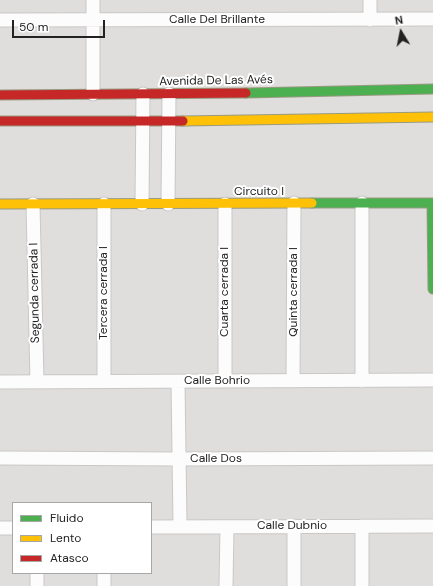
<!DOCTYPE html>
<html>
<head>
<meta charset="utf-8">
<style>
	body { margin:0 }
	#map { position:relative; width:433px; height:586px; overflow:hidden; background:#f0eeeb; font-family:"DM Sans",sans-serif }
	canvas { display:block }
	.legend { position:absolute; left:12px; top:502px; width:140px; height:72px; box-sizing:border-box; background:#fff; border:1px solid #a7a7a7; margin:0; padding:5px 7px; list-style:none; font-size:12px; color:#222 }
	.legend li { display:flex; align-items:center; gap:8px; height:20px }
	.legend b { width:20px; border:1px solid #a7a7a7 }
	.north { position:absolute; left:381px; top:12px; width:40px; height:40px; -webkit-text-stroke:3px #fff; paint-order:stroke; rotate:350deg; font-size:11px; font-weight:700; line-height:16px; text-align:center; color:#222 }
	.north::after { content:''; display:block; margin:auto; width:14px; height:18px; background:#222; clip-path:polygon(50% 0,100% 100%,50% 72%,0 100%) }
	.scale { position:absolute; left:12px; top:20px; width:93px; height:18px; box-sizing:border-box; border:2px solid #222; border-top:0; padding-left:5px; font-size:12px; line-height:14px; white-space:nowrap; color:#222; -webkit-text-stroke:3px #fff; paint-order:stroke }
</style>
</head>
<body>
<div id="map">
<canvas width="433" height="586"></canvas>
<ul class="legend">
<li><b style="height:5px;background:#4caf50"></b>Fluido</li>
<li><b style="height:5px;background:#ffc107"></b>Lento</li>
<li><b style="height:5px;background:#c62828"></b>Atasco</li>
</ul>
<div class="north">N</div>
<div class="scale">50 m</div>
</div>
<script>
const ctx = document.querySelector('canvas').getContext('2d');
ctx.lineJoin = 'round';
function paint(path, color) {
  ctx.fillStyle = color;
  ctx.fill(path, 'evenodd');
}
function poly(rows) {
  const path = new Path2D();
  for (const r of rows) {
    path.moveTo(r[0], r[1]);
    for (let i = 2; i < r.length; i += 2) path.lineTo(r[i], r[i + 1]);
  }
  return path;
}
function trace(path, color, width, dash) {
  ctx.strokeStyle = color;
  ctx.lineWidth = width;
  ctx.lineCap = dash ? 'butt' : 'round';
  ctx.setLineDash(dash || []);
  ctx.stroke(path);
}
function drawText(font, color, halo, rows, align = 'center') {
  ctx.font = font + ' "DM Sans",sans-serif';
  ctx.lineWidth = 4;
  ctx.setLineDash([]);
  ctx.textBaseline = 'middle';
  ctx.strokeStyle = halo;
  ctx.fillStyle = color;
  for (const [text, x, y, turn = 0] of rows) {
    ctx.save();
    ctx.translate(x, y);
    ctx.rotate((+turn || 0) * Math.PI / 180);
    ctx.textAlign = isNaN(turn) ? turn : align;
    if (halo) ctx.strokeText(text, 0, 0);
    ctx.fillText(text, 0, 0);
    ctx.restore();
  }
}
paint(poly([
	[0,0,433,0,433,586,0,586],
	[13,503,151,503,151,573,13,573]
]), '#dfdedc');
const street = poly([
	[370,0,370,20],
	[0,20,433,19],
	[93,94,93,0],
	[362,203,362,381],
	[33,204,37,382],
	[142,204,143,94],
	[168,204,169,94],
	[225,204,225,381],
	[293,381,294,203],
	[0,382,433,380],
	[104,382,104,204],
	[178,382,180,526],
	[0,458,179,459,433,458],
	[151,527,433,526],
	[0,528,13,528],
	[104,573,104,586],
	[37,586,37,573],
	[226,586,227,527],
	[294,586,294,526],
	[362,586,362,526]
]);
const fast = poly([
	[246,93,433,89],
	[312,203,432,203,433,289]
]);
const slow = poly([
	[183,121,433,117],
	[0,204,312,203]
]);
const jam = poly([
	[0,95,246,93],
	[0,121,183,121]
]);
trace(street, '#c9c8c7', 15);
trace(fast, '#999a82', 11);
trace(slow, '#999a82', 11);
trace(jam, '#999a82', 11);
trace(street, '#fdfcfc', 13);
trace(fast, '#4caf50', 9);
trace(slow, '#ffc107', 9);
trace(jam, '#c62828', 9);
drawText('12px', '#222', '#fff', [
	["Calle Del Brillante",217,20],
	["Avenida De Las Avés",216,81,-1],
	["Circuito I",259,192],
	["Cuarta cerrada I",225,292,-90],
	["Quinta cerrada I",294,292,-90],
	["Segunda cerrada I",35,293,-91],
	["Tercera cerrada I",104,293,-90],
	["Calle Bohrio",217,381],
	["Calle Dos",216,459],
	["Calle Dubnio",292,526]
]);
</script>
</body>
</html>
